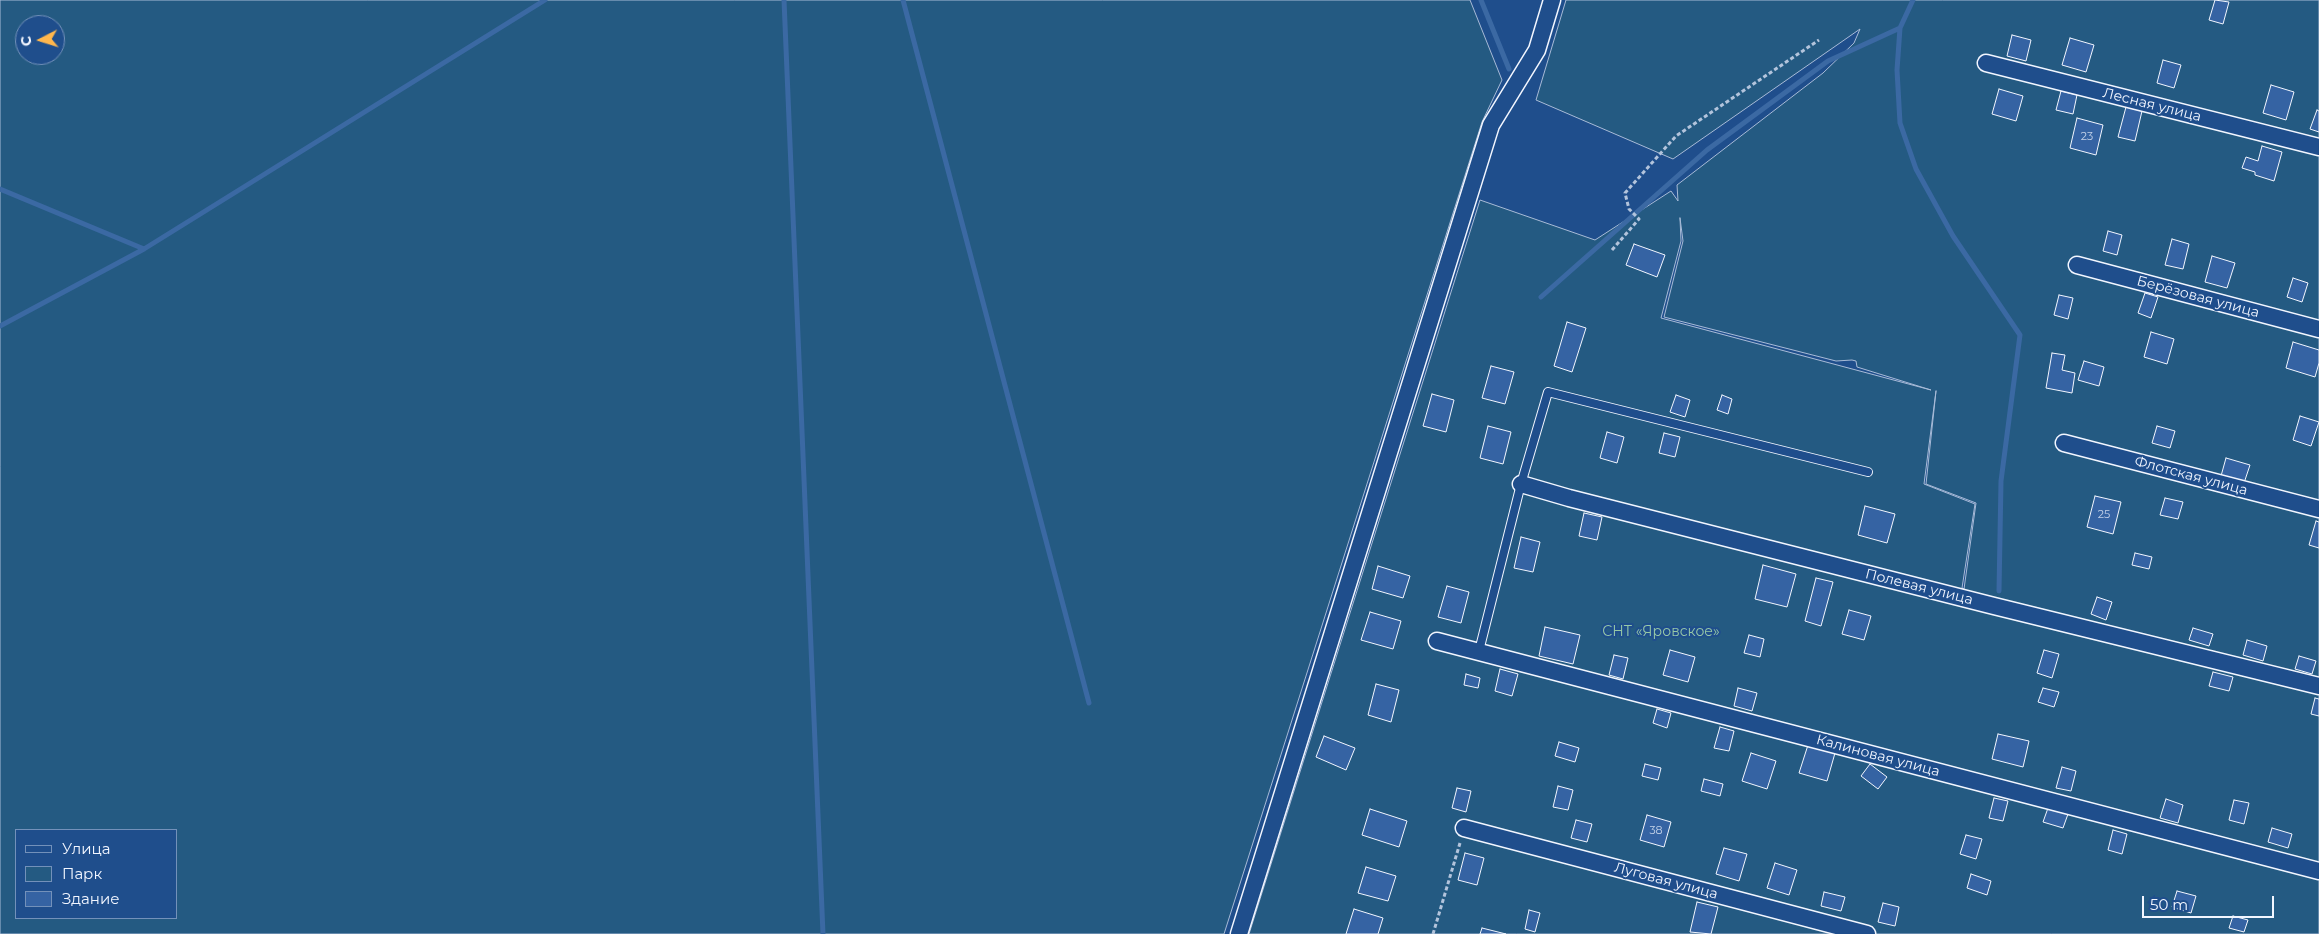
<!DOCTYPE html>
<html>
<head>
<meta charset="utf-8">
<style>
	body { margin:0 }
	#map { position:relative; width:2319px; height:934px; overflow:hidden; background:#1f4e8c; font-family:Montserrat,sans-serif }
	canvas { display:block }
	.legend { position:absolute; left:15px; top:829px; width:162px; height:90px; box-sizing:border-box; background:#1f4e8c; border:1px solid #7391ba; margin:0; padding:6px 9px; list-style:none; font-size:15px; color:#f2f6ff }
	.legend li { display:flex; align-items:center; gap:10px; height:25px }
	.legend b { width:25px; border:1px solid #7391ba }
	.north { position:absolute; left:15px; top:15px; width:50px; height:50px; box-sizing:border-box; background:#1f4e8c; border:1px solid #7391ba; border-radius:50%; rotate:265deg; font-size:14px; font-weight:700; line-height:20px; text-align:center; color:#f2f6ff }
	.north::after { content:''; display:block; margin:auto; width:18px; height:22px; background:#ffb74d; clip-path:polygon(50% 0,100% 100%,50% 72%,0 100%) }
	.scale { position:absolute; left:2142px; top:896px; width:132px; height:22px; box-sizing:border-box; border:2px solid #f2f6ff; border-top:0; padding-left:6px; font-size:15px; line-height:18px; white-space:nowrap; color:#f2f6ff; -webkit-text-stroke:4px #1f4e8c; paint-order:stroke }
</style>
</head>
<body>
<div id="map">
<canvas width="2319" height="934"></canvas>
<ul class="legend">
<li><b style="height:6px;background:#1f4e8c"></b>Улица</li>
<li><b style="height:14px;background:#245a82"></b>Парк</li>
<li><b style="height:14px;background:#3563a3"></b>Здание</li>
</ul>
<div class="north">С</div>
<div class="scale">50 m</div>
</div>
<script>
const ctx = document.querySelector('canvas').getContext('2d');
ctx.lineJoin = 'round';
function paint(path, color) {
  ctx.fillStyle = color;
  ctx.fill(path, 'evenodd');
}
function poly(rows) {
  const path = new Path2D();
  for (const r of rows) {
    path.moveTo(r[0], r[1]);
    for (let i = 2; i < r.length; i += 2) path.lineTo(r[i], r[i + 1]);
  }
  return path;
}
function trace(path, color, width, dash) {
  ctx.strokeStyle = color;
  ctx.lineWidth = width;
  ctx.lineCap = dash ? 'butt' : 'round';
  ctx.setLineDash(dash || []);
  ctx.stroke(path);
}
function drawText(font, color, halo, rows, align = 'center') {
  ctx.font = font + ' Montserrat,sans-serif';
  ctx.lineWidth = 4;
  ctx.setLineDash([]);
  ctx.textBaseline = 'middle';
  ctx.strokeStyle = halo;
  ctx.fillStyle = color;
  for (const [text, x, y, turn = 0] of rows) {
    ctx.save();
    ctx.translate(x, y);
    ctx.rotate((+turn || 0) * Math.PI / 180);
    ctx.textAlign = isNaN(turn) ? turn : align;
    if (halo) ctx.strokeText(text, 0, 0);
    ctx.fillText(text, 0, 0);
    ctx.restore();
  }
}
const green = poly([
	[0,0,1470,0,1502,80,1482,122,1224,934,0,934,0,0],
	[25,25,55,25,55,55,25,55,25,25],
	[176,830,176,918,16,918,16,830,176,830],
	[1566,0,2319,0,2319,934,1249,934,1480,200,1595,240,1671,191,1678,201,1677,185,1823,73,1854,43,1860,29,1673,159,1536,100,1566,0],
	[1680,218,1683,241,1664,317,1836,361,1852,360,1856,361,1857,367,1931,390,1661,318,1681,241,1680,218],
	[1936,391,1926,484,1976,503,1964,589,1962,588,1975,504,1924,484,1936,391]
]);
paint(green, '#245a82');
trace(green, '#a8bbd7', 1);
trace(poly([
	[784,0,823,934],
	[903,0,1089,703],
	[1481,0,1509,69],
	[1913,0,1900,28,1897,70,1900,123,1916,169,1953,236,2020,335,2001,481,1999,591],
	[0,189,144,249],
	[1541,297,1707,150,1828,61,1900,28],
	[0,326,144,249,545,0]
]), '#3b69a3', 5);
const building = poly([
	[2215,0,2229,2,2223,24,2209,20,2215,0],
	[2012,35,2031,40,2026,61,2007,56,2012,35],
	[2070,38,2094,45,2086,72,2062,65,2070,38],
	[2163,60,2181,65,2174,88,2157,83,2163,60],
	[2271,85,2294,92,2286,120,2263,113,2271,85],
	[1999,89,2023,96,2016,121,1992,114,1999,89],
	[2061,91,2077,95,2073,114,2056,110,2061,91],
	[2126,107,2142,111,2135,141,2118,137,2126,107],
	[2317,110,2319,111,2319,132,2310,129,2317,110],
	[2077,118,2103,125,2096,155,2070,148,2077,118],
	[2262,146,2282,152,2274,181,2255,175,2255,172,2242,168,2246,157,2258,161,2262,146],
	[2108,231,2122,235,2117,255,2103,251,2108,231],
	[2172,239,2189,244,2183,269,2165,265,2172,239],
	[1634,244,1665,255,1657,277,1626,265,1634,244],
	[2212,256,2235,263,2227,288,2205,282,2212,256],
	[2293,278,2308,283,2302,302,2287,297,2293,278],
	[2145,293,2158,297,2151,318,2138,313,2145,293],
	[2059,295,2073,298,2068,319,2054,315,2059,295],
	[1567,322,1586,328,1572,372,1554,366,1567,322],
	[2151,332,2174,339,2167,364,2144,357,2151,332],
	[2293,342,2319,350,2319,363,2315,377,2286,368,2293,342],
	[2052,353,2065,355,2062,370,2075,373,2072,393,2046,388,2052,353],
	[2084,361,2104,367,2099,386,2078,380,2084,361],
	[1491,366,1514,372,1505,404,1482,398,1491,366],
	[1432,394,1454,400,1446,432,1423,426,1432,394],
	[1676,395,1690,400,1685,417,1670,412,1676,395],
	[1722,395,1732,399,1728,414,1717,410,1722,395],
	[2300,416,2319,422,2311,446,2293,440,2300,416],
	[1488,426,1511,432,1503,464,1480,458,1488,426],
	[2157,426,2175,431,2170,448,2152,443,2157,426],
	[1607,432,1624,437,1617,463,1600,458,1607,432],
	[1664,433,1680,437,1675,457,1659,453,1664,433],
	[2226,458,2250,465,2244,483,2221,476,2226,458],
	[2095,496,2121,502,2113,534,2087,527,2095,496],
	[2165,498,2183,502,2178,519,2160,515,2165,498],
	[1865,506,1895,514,1887,543,1858,535,1865,506],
	[1584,513,1602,517,1597,540,1579,536,1584,513],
	[2316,521,2319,522,2319,548,2309,545,2316,521],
	[1521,537,1540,542,1533,572,1514,568,1521,537],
	[2135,553,2152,557,2149,569,2132,565,2135,553],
	[1763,565,1796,574,1787,607,1755,599,1763,565],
	[1378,566,1410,576,1403,598,1372,589,1378,566],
	[1816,578,1833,582,1821,626,1805,621,1816,578],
	[1447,586,1469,592,1461,623,1438,617,1447,586],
	[2097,597,2112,602,2106,620,2091,614,2097,597],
	[1849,610,1871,616,1864,640,1842,634,1849,610],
	[1370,612,1401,621,1393,649,1361,640,1370,612],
	[1545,627,1580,635,1573,664,1539,656,1545,627],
	[2193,628,2213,634,2209,646,2189,640,2193,628],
	[1749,635,1764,639,1760,657,1744,653,1749,635],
	[2247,640,2267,646,2263,661,2243,655,2247,640],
	[1670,650,1695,657,1688,682,1663,675,1670,650],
	[2044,650,2059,654,2052,678,2037,673,2044,650],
	[1614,655,1628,658,1623,679,1609,675,1614,655],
	[2299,656,2316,661,2312,674,2295,669,2299,656],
	[1500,669,1518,674,1512,696,1495,691,1500,669],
	[2213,672,2233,677,2229,691,2209,686,2213,672],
	[1466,674,1480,678,1478,688,1464,685,1466,674],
	[1376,684,1399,690,1391,722,1368,715,1376,684],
	[1738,688,1757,693,1752,711,1734,706,1738,688],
	[2043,688,2059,692,2054,707,2038,702,2043,688],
	[2315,698,2319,699,2319,716,2311,714,2315,698],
	[1657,709,1671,713,1667,728,1653,723,1657,709],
	[1720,727,1734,731,1729,751,1714,748,1720,727],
	[1998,734,2029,741,2023,767,1992,759,1998,734],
	[1324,736,1355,748,1346,770,1316,757,1324,736],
	[1559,742,1579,748,1575,762,1555,756,1559,742],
	[1808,745,1835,753,1827,781,1799,773,1808,745],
	[1751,753,1776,761,1767,789,1742,781,1751,753],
	[1645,764,1661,768,1658,780,1642,776,1645,764],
	[1870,764,1887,777,1878,789,1861,776,1870,764],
	[2062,767,2076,771,2071,791,2056,788,2062,767],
	[1704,779,1723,784,1720,796,1701,791,1704,779],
	[1558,786,1573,790,1568,810,1553,807,1558,786],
	[1457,788,1471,791,1466,812,1452,808,1457,788],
	[1994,798,2008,801,2003,821,1989,818,1994,798],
	[2166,799,2183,805,2178,823,2160,818,2166,799],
	[2234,800,2249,803,2244,824,2229,820,2234,800],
	[2048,808,2068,814,2063,828,2043,822,2048,808],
	[1370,809,1407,821,1399,847,1362,835,1370,809],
	[1647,815,1671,822,1664,847,1640,840,1647,815],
	[1576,820,1592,824,1587,842,1571,838,1576,820],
	[2272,828,2292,834,2288,848,2268,842,2272,828],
	[2113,830,2127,834,2122,854,2108,850,2113,830],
	[1966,835,1982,839,1976,859,1960,854,1966,835],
	[1724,848,1747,854,1739,881,1716,874,1724,848],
	[1465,853,1484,858,1477,885,1458,880,1465,853],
	[1775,863,1797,870,1789,895,1767,888,1775,863],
	[1366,867,1396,876,1388,901,1358,893,1366,867],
	[1971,874,1991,881,1987,895,1967,888,1971,874],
	[2177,891,2196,896,2191,913,2172,907,2177,891],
	[1824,892,1845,897,1841,911,1821,906,1824,892],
	[1697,902,1718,907,1711,934,1690,932,1697,902],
	[1883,903,1899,907,1895,926,1878,922,1883,903],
	[1354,909,1383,918,1378,934,1346,934,1354,909],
	[1529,910,1540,913,1535,932,1525,929,1529,910],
	[2233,916,2248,920,2244,932,2229,928,2233,916],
	[1482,928,1506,934,1480,934,1482,928]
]);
paint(building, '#3563a3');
trace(building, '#f2f6ff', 1);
const lane = poly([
	[1479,651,1521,484,1548,392,1868,472]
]);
const street = poly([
	[1986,63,2319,147],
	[2077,265,2319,329],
	[2064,443,2319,509],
	[1521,484,1569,498,1994,606,2319,686],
	[1437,641,2319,871],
	[1464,828,1867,934],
	[1239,934,1491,125,1537,50,1552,0]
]);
trace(lane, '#f2f6ff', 10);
trace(street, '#f2f6ff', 19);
trace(poly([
	[1612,250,1639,219,1629,209,1625,193,1676,136,1819,40],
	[1433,934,1460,843]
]), '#b3c4dc', 3, [4, 2.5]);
trace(lane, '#1f4e8c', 8);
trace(street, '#1f4e8c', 16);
drawText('11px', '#c3d1e8', null, [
	["23",2087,137],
	["25",2104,515],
	["38",1656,831]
]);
drawText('14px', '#f2f6ff', '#1f4e8c', [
	["Лесная улица",2152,105,14],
	["Берёзовая улица",2198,297,15],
	["Флотская улица",2191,476,15],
	["Полевая улица",1919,587,14],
	["Калиновая улица",1878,756,15],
	["Луговая улица",1666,881,15]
]);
drawText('14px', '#97c8a6', '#1f4e8c', [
	["СНТ «Яровское»",1661,632]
]);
</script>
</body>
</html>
